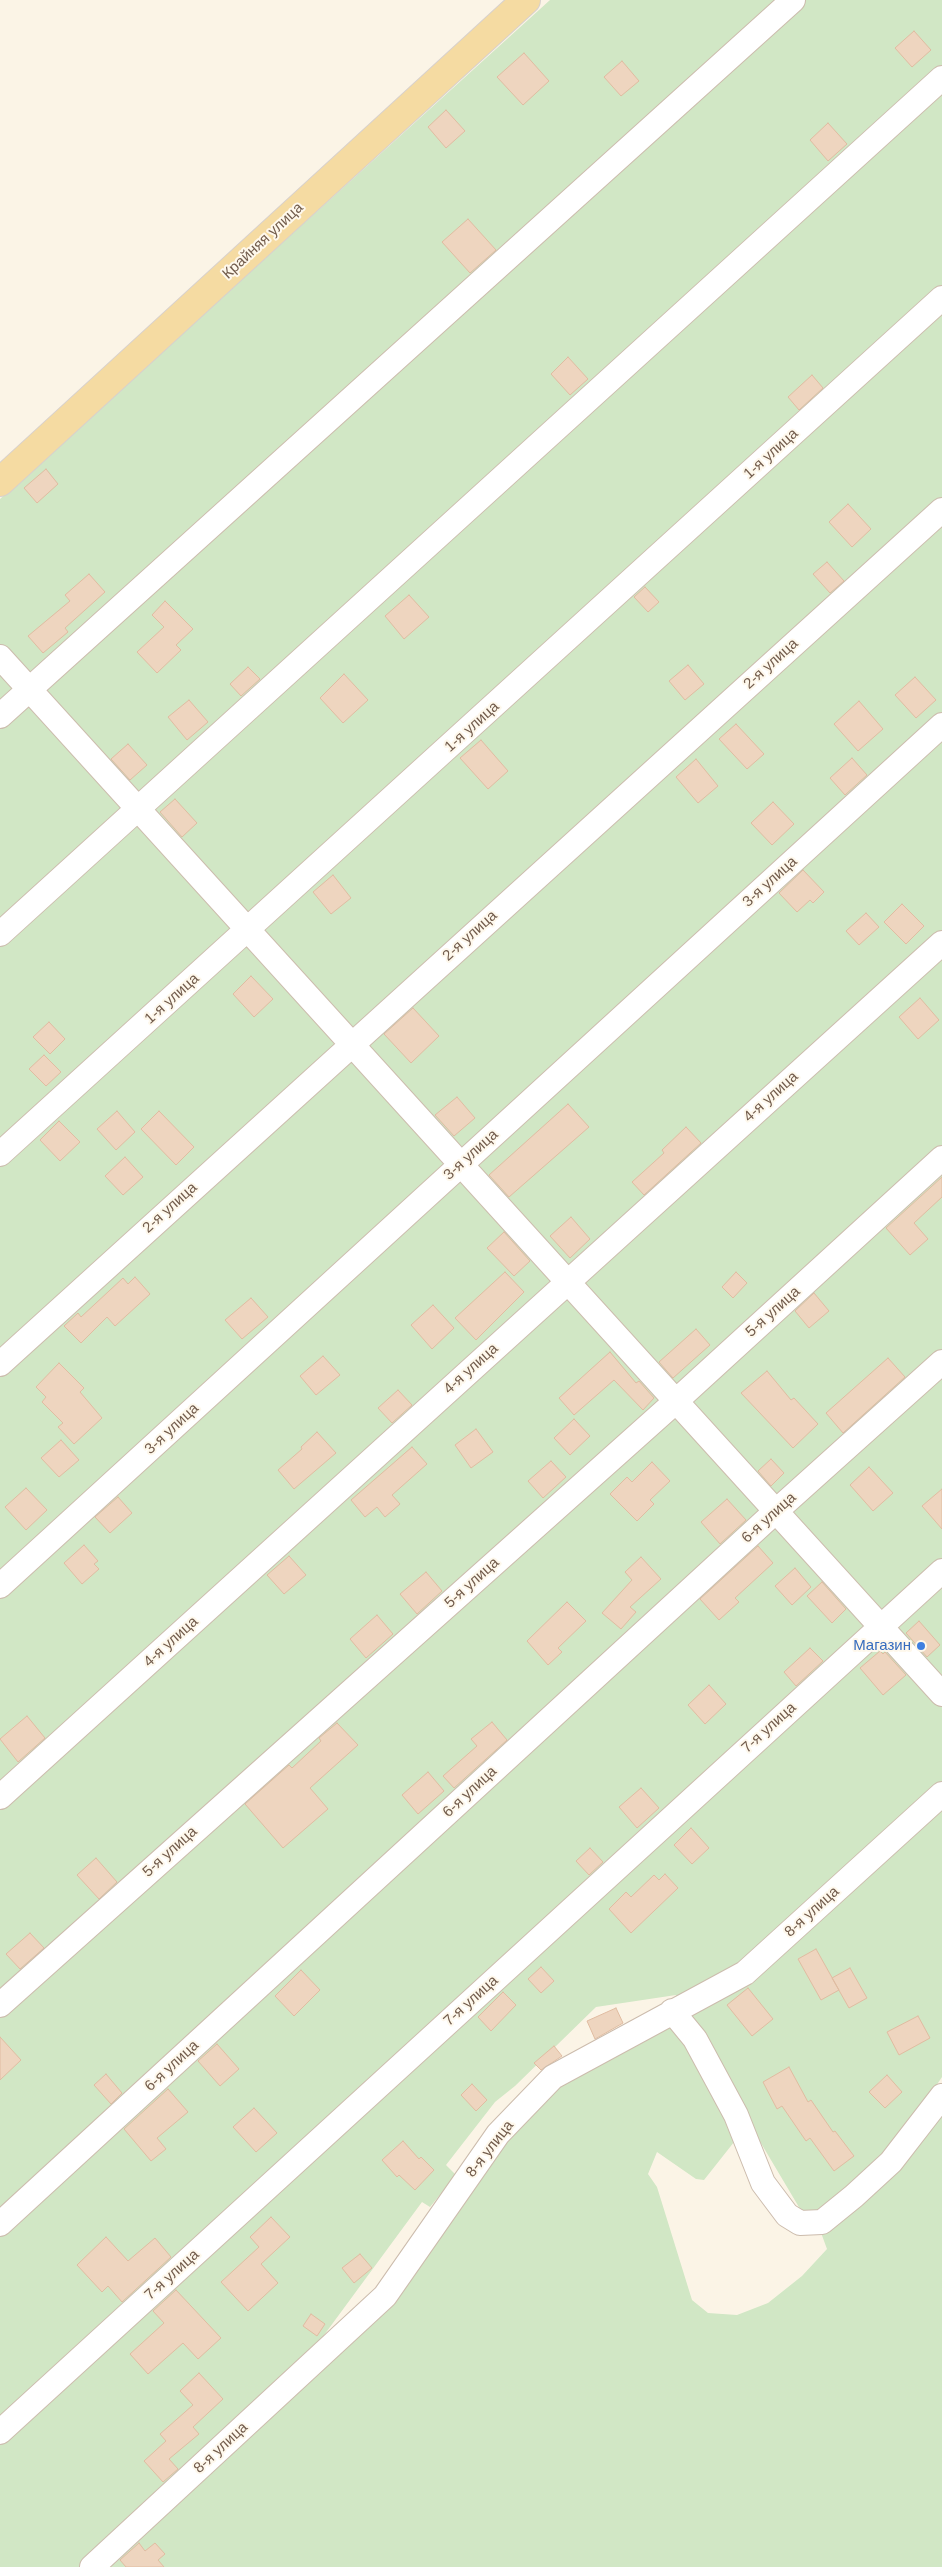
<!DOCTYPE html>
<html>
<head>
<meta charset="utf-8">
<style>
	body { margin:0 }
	canvas { display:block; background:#fbf4e6 }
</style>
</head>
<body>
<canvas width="942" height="2567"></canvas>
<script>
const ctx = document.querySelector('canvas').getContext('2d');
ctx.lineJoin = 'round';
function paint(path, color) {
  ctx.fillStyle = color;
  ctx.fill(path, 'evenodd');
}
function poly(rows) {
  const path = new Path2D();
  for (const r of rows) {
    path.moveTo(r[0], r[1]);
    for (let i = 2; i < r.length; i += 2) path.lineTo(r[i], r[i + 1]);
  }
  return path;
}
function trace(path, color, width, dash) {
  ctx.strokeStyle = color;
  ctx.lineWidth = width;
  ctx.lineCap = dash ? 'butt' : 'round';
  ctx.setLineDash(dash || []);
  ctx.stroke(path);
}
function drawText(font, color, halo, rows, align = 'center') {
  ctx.font = font + ' Arial,sans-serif';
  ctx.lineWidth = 4;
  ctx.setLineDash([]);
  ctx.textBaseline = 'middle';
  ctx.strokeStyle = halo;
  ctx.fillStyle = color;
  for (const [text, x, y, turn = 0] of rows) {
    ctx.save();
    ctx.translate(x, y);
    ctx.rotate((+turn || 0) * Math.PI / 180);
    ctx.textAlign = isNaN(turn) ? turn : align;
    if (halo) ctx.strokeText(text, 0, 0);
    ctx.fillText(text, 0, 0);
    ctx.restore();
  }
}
paint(poly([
	[550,0,942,0,942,2077,906,2130,819,2218,806,2219,676,2000,676,1995,596,2007,515,2086,495,2102,446,2165,456,2175,430,2207,422,2202,316,2346,302,2381,444,2204,557,2083,674,2023,738,2137,704,2180,696,2179,657,2152,648,2174,657,2187,692,2300,708,2313,737,2315,768,2303,802,2276,827,2249,820,2230,942,2097,942,2567,0,2567,0,499]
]), '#d1e7c5');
const building = poly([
	[914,31,931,50,912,67,895,48,914,31],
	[524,53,549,81,523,105,497,77,524,53],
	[622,61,639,81,621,96,604,77,622,61],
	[446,110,465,131,446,148,428,127,446,110],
	[828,123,847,144,828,161,810,140,828,123],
	[468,219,496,250,470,273,442,242,468,219],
	[568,357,588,379,570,395,551,374,568,357],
	[812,375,823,388,799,410,788,397,812,375],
	[46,469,58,484,37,503,24,488,46,469],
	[848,504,871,529,852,547,829,522,848,504],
	[827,562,844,581,830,593,813,574,827,562],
	[89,574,105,592,65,628,68,632,43,653,28,636,70,601,65,595,89,574],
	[645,587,659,602,648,612,634,597,645,587],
	[409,595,429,617,404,639,385,616,409,595],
	[165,601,193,629,176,645,181,650,157,673,137,652,164,627,152,615,165,601],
	[688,665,704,684,685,700,669,681,688,665],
	[248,667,260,679,241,696,230,684,248,667],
	[344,674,368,700,343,723,320,698,344,674],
	[915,677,936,700,916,718,895,695,915,677],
	[189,700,208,722,187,740,168,717,189,700],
	[859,701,883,729,858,751,834,724,859,701],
	[736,724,764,754,747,769,719,739,736,724],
	[481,740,508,771,488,789,460,758,481,740],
	[128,744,147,765,130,780,111,759,128,744],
	[852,758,867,775,845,795,830,778,852,758],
	[696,759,718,786,698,803,676,777,696,759],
	[175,799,197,823,182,837,160,812,175,799],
	[773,802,794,824,772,845,751,823,773,802],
	[803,870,824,892,813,903,810,900,797,912,779,893,803,870],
	[333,875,351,898,331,914,313,892,333,875],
	[902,904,924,926,906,944,884,922,902,904],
	[866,913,879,927,859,945,846,931,866,913],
	[251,976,273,999,254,1017,233,994,251,976],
	[920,998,939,1020,918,1039,899,1017,920,998],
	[413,1008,439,1036,411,1063,384,1034,413,1008],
	[49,1022,65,1039,50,1054,33,1037,49,1022],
	[44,1055,61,1072,46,1086,29,1069,44,1055],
	[457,1097,475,1118,454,1136,435,1115,457,1097],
	[568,1104,589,1127,509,1197,489,1175,568,1104],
	[117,1111,135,1132,116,1150,97,1129,117,1111],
	[159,1111,194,1147,176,1165,141,1129,159,1111],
	[59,1121,80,1142,60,1161,40,1140,59,1121],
	[686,1127,701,1143,644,1195,632,1182,664,1153,662,1150,686,1127],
	[125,1157,143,1177,123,1195,105,1176,125,1157],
	[942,1177,942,1197,914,1223,928,1239,910,1255,886,1228,942,1177],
	[571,1217,590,1239,570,1258,550,1236,571,1217],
	[504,1232,530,1261,514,1276,487,1248,504,1232],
	[505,1272,524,1292,476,1340,455,1318,505,1272],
	[736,1272,747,1283,733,1298,722,1287,736,1272],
	[135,1277,150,1294,115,1326,107,1317,81,1343,64,1326,78,1313,81,1317,123,1278,128,1284,135,1277],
	[814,1293,829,1311,809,1328,795,1311,814,1293],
	[251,1298,268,1317,242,1339,225,1320,251,1298],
	[433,1305,454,1328,432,1349,411,1325,433,1305],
	[696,1329,710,1345,673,1378,659,1362,696,1329],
	[610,1352,636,1383,639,1381,654,1398,643,1410,614,1380,574,1415,559,1398,610,1352],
	[323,1356,340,1375,316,1395,300,1376,323,1356],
	[888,1358,905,1377,843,1433,826,1413,888,1358],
	[59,1363,84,1388,80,1392,102,1418,74,1444,58,1427,63,1423,42,1402,46,1397,36,1387,59,1363],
	[767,1371,791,1400,794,1398,818,1424,793,1448,741,1393,767,1371],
	[398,1390,412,1405,392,1423,378,1408,398,1390],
	[574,1419,590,1436,570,1455,554,1438,574,1419],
	[476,1429,493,1452,471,1468,455,1445,476,1429],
	[317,1432,336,1453,294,1489,278,1470,302,1449,301,1447,317,1432],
	[61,1440,79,1460,59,1477,41,1458,61,1440],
	[412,1447,427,1464,392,1495,400,1504,385,1517,377,1507,365,1517,351,1500,412,1447],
	[771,1459,784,1473,771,1486,758,1471,771,1459],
	[551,1461,566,1477,543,1498,528,1481,551,1461],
	[652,1462,670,1481,650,1500,654,1504,637,1521,610,1494,627,1477,632,1482,652,1462],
	[869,1467,893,1493,873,1511,850,1485,869,1467],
	[26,1488,47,1510,26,1530,5,1507,26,1488],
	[942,1489,942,1529,922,1506,942,1489],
	[118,1497,132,1513,110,1533,95,1517,118,1497],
	[727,1499,746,1520,720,1544,701,1522,727,1499],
	[84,1545,98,1561,94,1564,99,1569,82,1584,64,1563,84,1545],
	[758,1546,773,1563,735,1598,739,1602,719,1620,700,1599,758,1546],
	[289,1556,306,1575,284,1594,267,1575,289,1556],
	[641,1557,661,1579,630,1607,636,1612,621,1629,602,1613,632,1580,625,1572,641,1557],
	[795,1568,811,1587,792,1605,775,1586,795,1568],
	[426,1572,442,1591,417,1614,400,1594,426,1572],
	[822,1582,846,1609,832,1623,807,1596,822,1582],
	[567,1602,586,1621,558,1648,562,1652,548,1665,527,1641,567,1602],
	[377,1615,393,1634,366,1658,350,1639,377,1615],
	[919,1621,940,1645,927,1657,906,1633,919,1621],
	[810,1648,823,1661,796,1686,784,1672,810,1648],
	[880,1651,883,1654,885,1652,906,1675,883,1695,860,1668,880,1651],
	[709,1685,726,1704,705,1724,688,1705,709,1685],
	[27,1716,45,1738,18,1762,0,1739,27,1716],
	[492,1722,507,1740,454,1788,443,1776,477,1746,471,1739,492,1722],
	[337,1723,358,1745,310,1788,328,1809,283,1848,245,1804,289,1765,292,1768,321,1741,319,1738,337,1723],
	[428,1772,444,1791,418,1814,402,1795,428,1772],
	[641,1788,659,1808,637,1828,619,1807,641,1788],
	[691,1828,709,1848,692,1864,674,1845,691,1828],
	[590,1848,603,1862,589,1875,576,1861,590,1848],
	[96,1858,117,1882,99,1899,77,1875,96,1858],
	[665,1874,678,1888,631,1933,609,1909,626,1892,631,1897,654,1875,659,1880,665,1874],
	[30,1933,44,1948,20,1969,6,1954,30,1933],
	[816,1949,839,1990,821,2000,798,1959,816,1949],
	[541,1967,554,1981,541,1993,528,1979,541,1967],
	[850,1968,867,1998,849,2008,832,1978,850,1968],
	[301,1970,320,1990,294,2016,275,1996,301,1970],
	[748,1988,773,2019,752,2036,727,2005,748,1988],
	[503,1992,516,2005,491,2031,478,2017,503,1992],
	[616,2008,623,2023,595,2039,587,2021,616,2008],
	[918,2016,930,2038,899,2055,887,2032,918,2016],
	[0,2037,21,2060,0,2080,0,2037],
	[217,2044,239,2069,220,2086,198,2061,217,2044],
	[554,2046,562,2056,541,2070,534,2063,554,2046],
	[789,2067,808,2102,811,2100,833,2132,835,2131,854,2156,834,2171,810,2138,806,2141,782,2106,777,2109,763,2082,789,2067],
	[106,2074,122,2093,111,2104,94,2085,106,2074],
	[887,2075,902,2092,885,2108,869,2092,887,2075],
	[472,2084,487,2100,476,2111,461,2095,472,2084],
	[168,2089,188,2112,157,2138,166,2149,151,2161,124,2129,168,2089],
	[254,2108,277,2133,256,2152,233,2127,254,2108],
	[403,2141,419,2159,421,2157,434,2170,415,2190,399,2175,397,2177,382,2160,403,2141],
	[271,2217,290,2237,261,2264,278,2283,248,2311,221,2282,259,2247,250,2237,271,2217],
	[106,2237,128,2261,155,2238,171,2257,122,2302,108,2286,102,2292,77,2265,106,2237],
	[360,2254,372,2268,354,2283,342,2268,360,2254],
	[176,2290,221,2338,198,2359,183,2343,148,2374,130,2354,164,2323,153,2311,176,2290],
	[311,2314,325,2324,317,2336,303,2326,311,2314],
	[199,2373,223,2399,193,2427,199,2434,169,2459,178,2469,163,2482,144,2461,166,2441,160,2434,193,2405,180,2391,199,2373],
	[139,2543,145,2551,155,2543,165,2554,158,2560,164,2567,126,2567,120,2560,139,2543]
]);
paint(building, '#eed5bf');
trace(building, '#e0bca1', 1);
const minor = poly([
	[0,657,942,1694],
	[0,716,793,0],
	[0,934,942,78],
	[0,1154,942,298],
	[0,1364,942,510],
	[0,1586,942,725],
	[0,1797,942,943],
	[0,2005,675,1402,942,1158],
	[672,2011,695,2039,736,2115,763,2183,787,2215,800,2223,822,2222,854,2196,891,2162,942,2096],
	[0,2224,775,1512,942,1362],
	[0,2432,942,1571],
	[92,2567,385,2296,498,2134,553,2077,745,1973,942,1794]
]);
const major = poly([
	[0,482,526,0]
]);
trace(minor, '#ccbcad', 26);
trace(major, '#d8d1cd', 30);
trace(minor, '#fff', 24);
trace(major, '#f5dba2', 28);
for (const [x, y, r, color] of [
	[921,1646,5,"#3f7fe0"]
]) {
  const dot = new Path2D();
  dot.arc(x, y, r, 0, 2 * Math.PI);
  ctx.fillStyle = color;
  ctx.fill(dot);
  trace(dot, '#fef8ec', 2);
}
drawText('15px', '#725c4c', '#fef8ec', [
	["Крайняя улица",263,241,-43],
	["1-я улица",771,454,-42],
	["2-я улица",771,664,-42],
	["1-я улица",472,727,-42],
	["3-я улица",770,882,-42],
	["2-я улица",470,936,-42],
	["1-я улица",172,999,-42],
	["4-я улица",771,1097,-42],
	["3-я улица",471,1155,-42],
	["2-я улица",170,1208,-42],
	["5-я улица",773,1312,-42],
	["4-я улица",471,1369,-42],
	["3-я улица",172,1429,-43],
	["6-я улица",769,1518,-42],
	["5-я улица",472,1583,-42],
	["4-я улица",171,1642,-42],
	["7-я улица",769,1728,-42],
	["6-я улица",470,1792,-43],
	["5-я улица",170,1852,-42],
	["8-я улица",812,1912,-42],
	["7-я улица",471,2001,-42],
	["6-я улица",172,2066,-43],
	["8-я улица",490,2149,-52],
	["7-я улица",172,2275,-42],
	["8-я улица",221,2448,-43]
]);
drawText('15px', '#366cbe', '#fef8ec', [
	["Магазин",911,1646]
], 'right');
</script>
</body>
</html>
